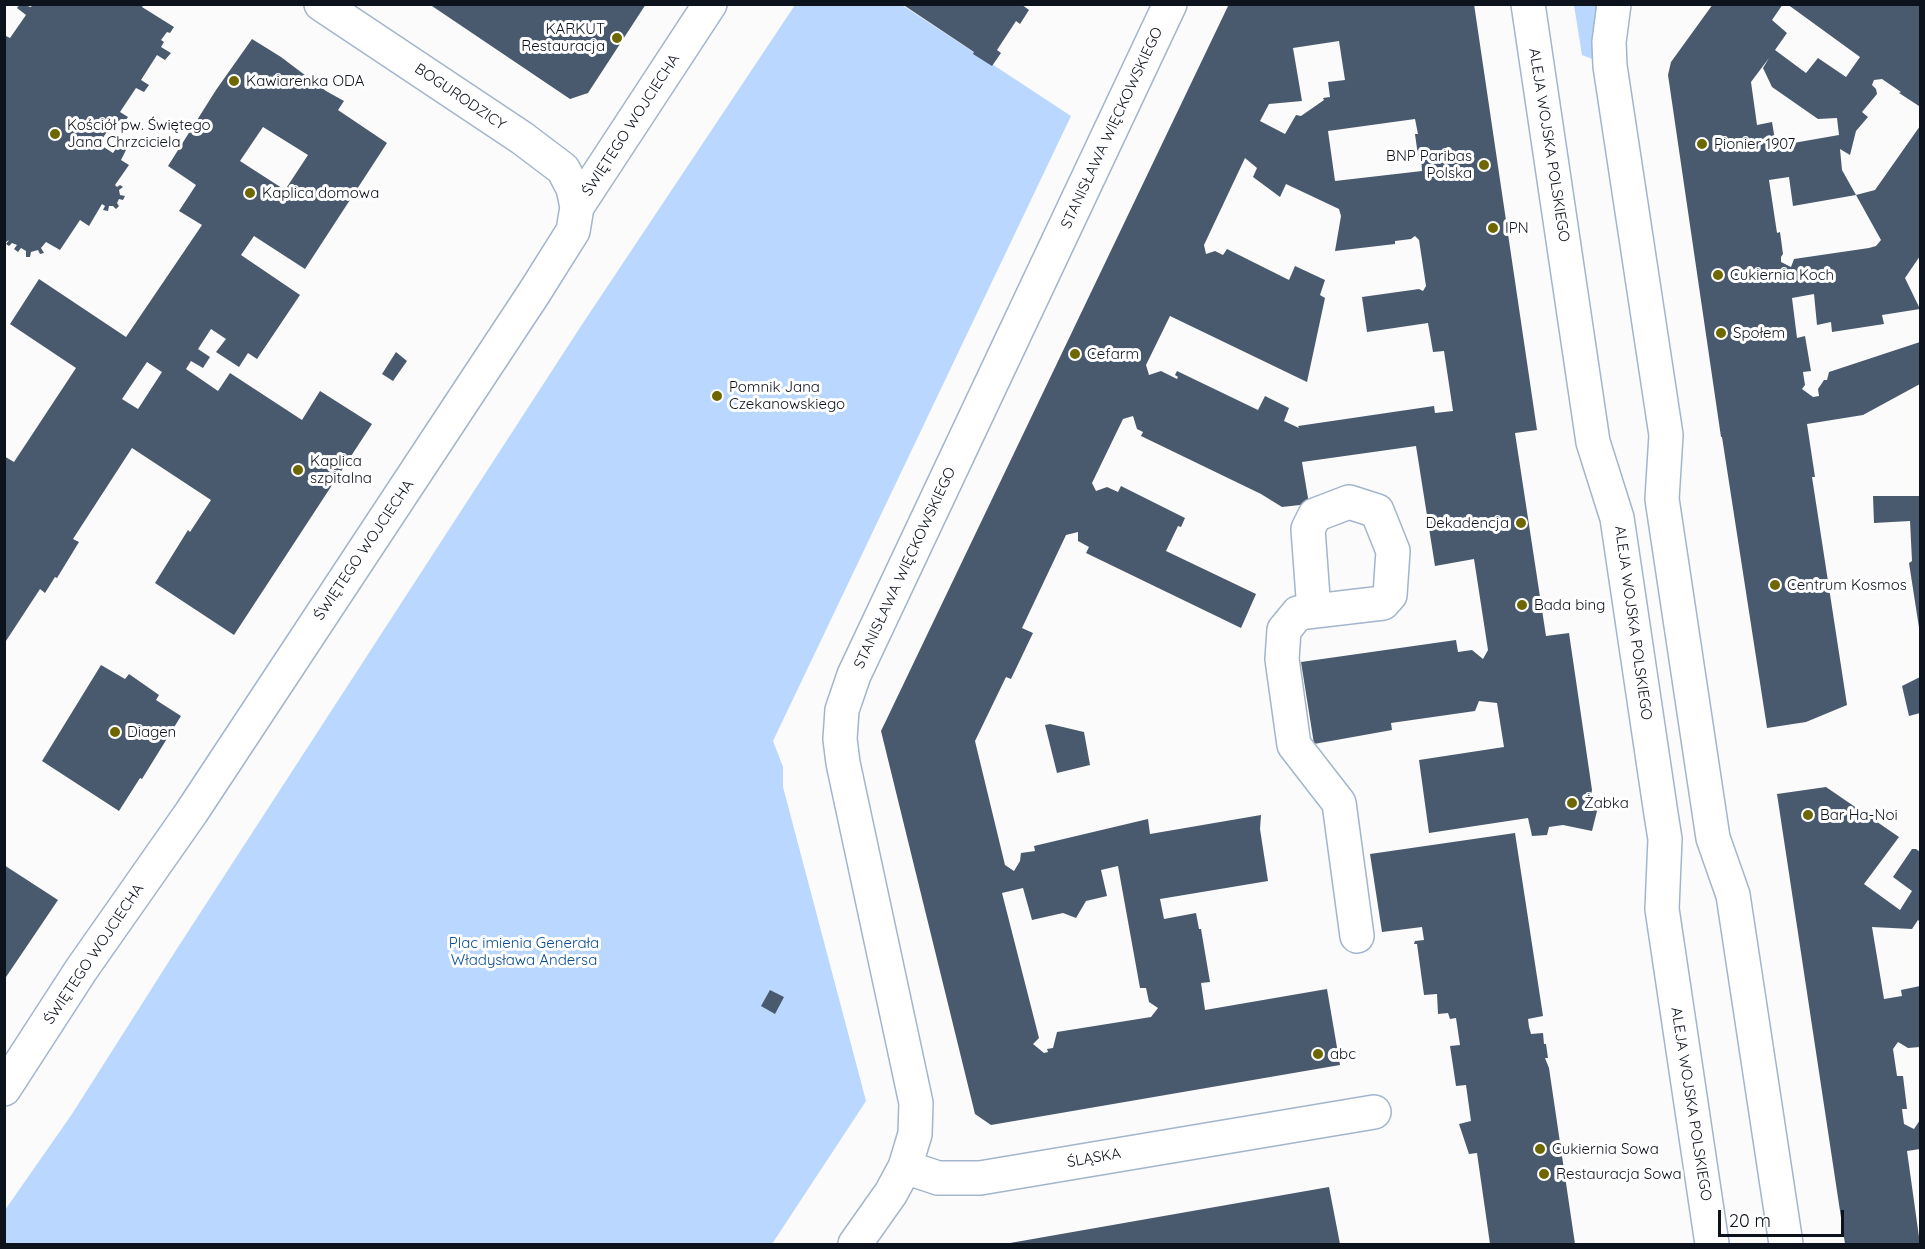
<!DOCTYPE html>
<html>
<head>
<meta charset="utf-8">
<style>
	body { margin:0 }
	#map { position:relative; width:1925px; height:1249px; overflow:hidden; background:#fbfbfb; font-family:Quicksand,sans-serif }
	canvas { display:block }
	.frame { position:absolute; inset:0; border:6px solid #0d131c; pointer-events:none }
	.scale { position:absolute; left:1718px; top:1210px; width:126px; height:27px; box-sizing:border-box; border:3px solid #0d131c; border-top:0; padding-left:8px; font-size:18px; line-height:21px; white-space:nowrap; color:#0d131c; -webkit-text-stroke:4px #fff; paint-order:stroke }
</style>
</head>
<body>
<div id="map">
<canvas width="1925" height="1249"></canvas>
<div class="frame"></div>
<div class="scale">20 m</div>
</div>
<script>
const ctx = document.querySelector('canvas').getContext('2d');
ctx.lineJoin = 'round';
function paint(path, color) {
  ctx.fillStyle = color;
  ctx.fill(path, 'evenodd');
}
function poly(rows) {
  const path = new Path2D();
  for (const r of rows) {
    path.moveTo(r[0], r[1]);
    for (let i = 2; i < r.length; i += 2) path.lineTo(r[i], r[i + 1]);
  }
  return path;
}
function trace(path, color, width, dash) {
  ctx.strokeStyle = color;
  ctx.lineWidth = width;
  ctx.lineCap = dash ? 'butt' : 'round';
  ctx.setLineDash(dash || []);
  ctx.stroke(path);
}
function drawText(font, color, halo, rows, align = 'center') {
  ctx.font = font + ' Quicksand,sans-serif';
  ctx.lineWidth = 6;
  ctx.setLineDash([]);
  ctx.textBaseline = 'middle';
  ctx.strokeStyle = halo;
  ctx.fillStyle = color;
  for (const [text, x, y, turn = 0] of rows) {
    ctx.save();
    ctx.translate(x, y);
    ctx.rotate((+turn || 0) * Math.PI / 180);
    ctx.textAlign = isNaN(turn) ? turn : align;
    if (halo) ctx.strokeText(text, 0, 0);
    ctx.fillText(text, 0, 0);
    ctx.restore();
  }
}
paint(poly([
	[795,5,902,5,1071,116,773,741,783,767,783,787,866,1101,772,1244,5,1244,5,1210,72,1114,180,944,581,326],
	[1574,5,1599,5,1595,60,1582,55]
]), '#b9d7ff');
paint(poly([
	[20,4,31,7,33,4,144,4,142,7,174,27,170,33,167,32,161,40,164,42,161,47,171,53,165,60,157,55,141,80,149,85,144,92,136,88,120,112,128,117,123,124,115,119,99,144,113,153,119,144,126,150,121,160,129,165,115,185,117,187,120,185,123,187,119,190,120,195,125,196,123,200,119,199,117,203,119,206,116,209,113,206,109,206,108,211,103,210,105,206,102,204,89,226,80,220,60,250,46,242,41,248,44,253,40,254,38,250,31,252,30,257,26,257,26,251,21,248,18,252,14,249,17,245,12,243,9,246,6,244,9,240,6,242,4,241,4,35,10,38,26,15,17,8],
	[429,4,646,4,588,93,570,99],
	[902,4,1021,4,1029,10,1020,24,1016,21,997,50,1001,53,992,66,973,54,974,52],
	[1229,4,1474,4,1537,430,1515,433,1546,636,1569,633,1592,790,1589,805,1598,807,1592,831,1563,825,1549,827,1547,835,1532,836,1528,818,1429,833,1419,760,1504,747,1497,703,1479,701,1475,711,1391,723,1392,730,1314,744,1301,662,1456,640,1458,652,1472,650,1483,659,1488,650,1474,559,1435,566,1416,446,1302,462,1309,504,1282,507,1261,494,1141,436,1143,432,1137,429,1133,416,1123,419,1092,483,1096,491,1107,487,1118,492,1121,486,1185,518,1181,527,1178,526,1166,551,1256,594,1241,628,1086,553,1089,547,1078,541,1078,532,1066,535,1022,628,1033,633,1011,679,1006,677,975,741,1005,865,1014,871,1020,861,1021,853,1035,851,1034,846,1148,819,1150,834,1261,815,1260,829,1268,881,1160,899,1164,919,1196,913,1199,929,1201,929,1210,982,1201,983,1205,1010,1327,989,1340,1065,991,1125,975,1114,881,731],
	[1339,41,1345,80,1328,82,1330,97,1323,98,1324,100,1301,116,1296,115,1285,134,1260,121,1269,104,1302,101,1293,48],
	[1415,119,1418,134,1415,134,1418,156,1421,156,1422,171,1335,181,1328,131],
	[1245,158,1257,168,1253,177,1280,197,1286,184,1339,209,1341,216,1335,251,1395,244,1395,241,1411,239,1415,236,1419,240,1426,286,1423,291,1419,289,1362,297,1367,332,1428,323,1433,352,1444,351,1453,411,1435,413,1434,406,1298,426,1299,428,1284,421,1289,408,1265,396,1258,410,1177,371,1175,375,1178,377,1177,379,1161,371,1149,375,1146,365,1170,316,1307,382,1325,298,1320,295,1325,280,1295,266,1289,280,1227,249,1223,255,1215,251,1206,254,1204,245],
	[1118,866,1140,988,1146,988,1149,1002,1158,1008,1151,1017,1057,1032,1053,1048,1047,1049,1048,1052,1044,1053,1033,1044,1039,1038,1002,893,1023,888,1032,920,1063,913,1076,918,1086,901,1107,896,1101,870],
	[1713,4,1783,4,1772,20,1787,33,1775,50,1806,73,1818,58,1846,77,1860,57,1787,4,1918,4,1920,6,1920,104,1919,106,1899,93,1901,92,1882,79,1874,80,1872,85,1876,89,1877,94,1862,112,1868,117,1856,131,1850,155,1840,149,1842,170,1856,195,1875,190,1920,126,1920,256,1905,278,1920,309,1882,315,1884,324,1832,332,1831,322,1817,325,1814,294,1792,298,1797,338,1805,336,1811,371,1803,372,1805,385,1802,389,1813,397,1819,396,1818,389,1824,380,1827,380,1829,372,1920,342,1920,384,1863,415,1807,424,1815,477,1812,477,1847,705,1806,722,1767,728,1722,437,1721,437,1668,75,1671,62],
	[1769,58,1763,68,1772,87,1818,119,1837,118,1839,135,1776,146,1772,122,1757,125,1751,82],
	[1789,177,1793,206,1856,195,1881,240,1876,246,1869,248,1794,259,1791,267,1781,262,1781,257,1783,254,1780,232,1777,233,1769,180],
	[252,39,281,57,326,91,344,101,338,110,387,143,305,269,254,236,241,255,300,295,257,359,248,353,239,367,216,352,226,339,211,329,198,349,210,357,203,368,191,361,186,369,218,391,230,373,302,420,320,391,372,424,234,635,155,583,188,530,190,532,211,500,132,448,73,539,79,542,57,578,55,577,45,593,40,589,4,644,4,456,14,462,76,368,10,324,39,279,126,337,202,225,179,211,196,185,168,166,216,90],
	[263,127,308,155,285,190,240,161],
	[147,362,162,372,138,409,122,399],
	[396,352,407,361,393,381,382,374],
	[1873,496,1920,496,1920,634,1909,563,1912,561,1910,521,1874,523],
	[101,665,125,679,129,674,159,695,156,700,181,716,142,779,140,778,119,811,42,761],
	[1920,677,1920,713,1909,716,1902,686],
	[1050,724,1084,732,1090,765,1057,773,1045,725],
	[1826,787,1899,837,1864,884,1900,910,1912,891,1893,877,1912,849,1916,849,1920,852,1920,922,1918,920,1912,929,1872,927,1884,999,1902,996,1901,990,1920,986,1920,1047,1908,1048,1898,1042,1893,1049,1897,1076,1903,1076,1907,1109,1902,1109,1904,1124,1914,1129,1920,1120,1920,1149,1907,1151,1920,1244,1845,1244,1777,794],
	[1515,833,1543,1016,1528,1019,1529,1027,1531,1034,1543,1033,1544,1044,1546,1044,1548,1058,1545,1058,1549,1068,1575,1244,1490,1244,1477,1153,1469,1154,1459,1124,1471,1121,1466,1085,1456,1086,1450,1046,1460,1045,1456,1018,1450,1019,1448,1013,1438,1014,1437,994,1424,995,1417,944,1414,944,1415,941,1424,940,1422,927,1382,932,1370,854],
	[4,865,58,900,4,980],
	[770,990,784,997,775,1014,761,1006],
	[1329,1187,1340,1244,1010,1244,1010,1243]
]), '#4a5a6e');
const minor = poly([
	[321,4,522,138,563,169,573,188,577,207],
	[1528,4,1593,442,1617,518,1661,814,1665,839,1662,909,1712,1244],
	[1614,4,1609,42,1610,66,1666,435,1662,499,1713,838,1733,895,1786,1244],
	[1314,611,1308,529,1315,515,1349,502,1377,511,1393,551,1390,595,1383,603,1298,613,1284,630,1282,659,1294,745,1339,803,1357,936],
	[4,1089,81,970,191,813,534,293,573,231,577,207,710,4],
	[905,1167,915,1134,916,1103,843,763,840,739,842,710,854,675,1170,4],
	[855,1244,891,1193,905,1167,938,1178,980,1178,1374,1112]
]);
trace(minor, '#a3b5cc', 36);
trace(minor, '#fff', 33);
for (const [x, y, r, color] of [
	[617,38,6,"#6e6700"],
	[234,81,6,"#6e6700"],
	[55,134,6,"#6e6700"],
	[1702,144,6,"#6e6700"],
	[1484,165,6,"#6e6700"],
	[250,193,6,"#6e6700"],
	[1493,228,6,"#6e6700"],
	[1718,275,6,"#6e6700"],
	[1721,333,6,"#6e6700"],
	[1075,354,6,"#6e6700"],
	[717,396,6,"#6e6700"],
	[298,470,6,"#6e6700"],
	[1521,523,6,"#6e6700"],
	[1775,585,6,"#6e6700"],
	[1522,605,6,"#6e6700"],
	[115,732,6,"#6e6700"],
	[1572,803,6,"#6e6700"],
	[1808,815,6,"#6e6700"],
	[1318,1054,6,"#6e6700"],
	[1540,1149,6,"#6e6700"],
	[1544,1174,6,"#6e6700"]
]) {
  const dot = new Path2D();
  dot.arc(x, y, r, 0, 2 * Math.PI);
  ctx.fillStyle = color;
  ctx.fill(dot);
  trace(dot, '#fff', 2);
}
drawText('15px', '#0d131c', '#fff', [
	["KARKUT",605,29,"right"],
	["Restauracja",605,46,"right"],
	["Kawiarenka ODA",246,81],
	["Kościół pw. Świętego",67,125],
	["Jana Chrzciciela",67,142],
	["Pionier 1907",1714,144],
	["BNP Paribas",1472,156,"right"],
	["Polska",1472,173,"right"],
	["Kaplica domowa",262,193],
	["IPN",1505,228],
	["Cukiernia Koch",1730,275],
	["Społem",1733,333],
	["Cefarm",1087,354],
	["Pomnik Jana",729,387],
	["Czekanowskiego",729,404],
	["Kaplica",310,461],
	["szpitalna",310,478],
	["Dekadencja",1509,523,"right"],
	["Centrum Kosmos",1787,585],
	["Bada bing",1534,605],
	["Diagen",127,732],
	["Żabka",1584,803],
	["Bar Ha-Noi",1820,815],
	["abc",1330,1054],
	["Cukiernia Sowa",1552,1149],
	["Restauracja Sowa",1556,1174]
], 'left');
drawText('15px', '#0d131c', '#fff', [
	["BOGURODZICY",460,97,34],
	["ŚWIĘTEGO WOJCIECHA",631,125,-57],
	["STANISŁAWA WIĘCKOWSKIEGO",1112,128,-65],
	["ALEJA WOJSKA POLSKIEGO",1549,145,81],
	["ŚWIĘTEGO WOJCIECHA",364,550,-56],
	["STANISŁAWA WIĘCKOWSKIEGO",905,568,-65],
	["ALEJA WOJSKA POLSKIEGO",1633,623,82],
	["ŚWIĘTEGO WOJCIECHA",94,954,-56],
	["ALEJA WOJSKA POLSKIEGO",1691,1104,81],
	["ŚLĄSKA",1094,1158,-10]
]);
drawText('15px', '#074d96', '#fff', [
	["Plac imienia Generała",524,943],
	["Władysława Andersa",524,960]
]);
</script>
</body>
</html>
